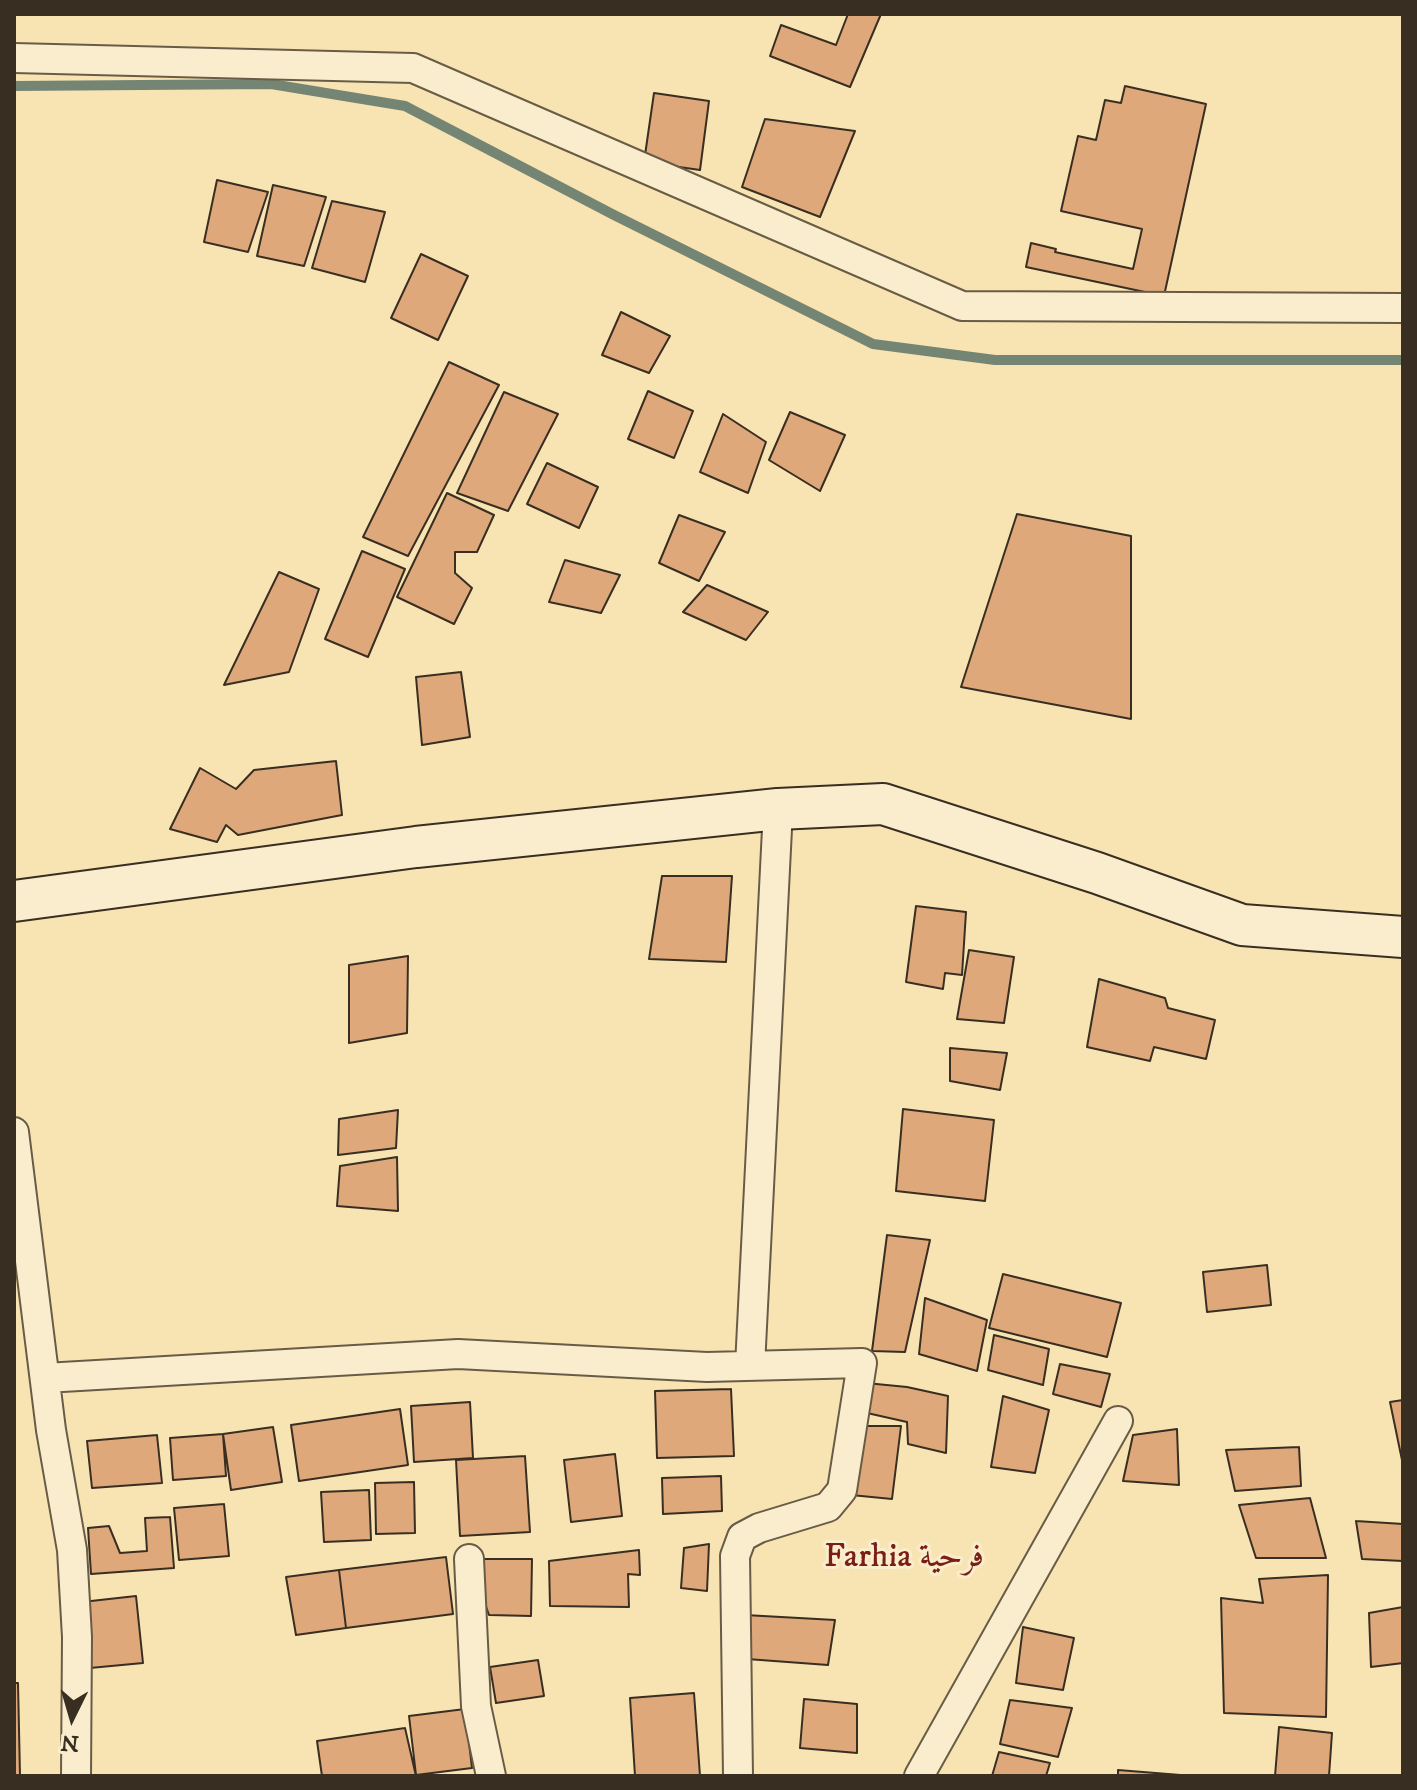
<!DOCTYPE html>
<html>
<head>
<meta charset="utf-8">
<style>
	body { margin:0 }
	#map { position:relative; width:1417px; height:1790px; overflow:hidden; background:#f8e4b2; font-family:"IM FELL DW Pica",serif }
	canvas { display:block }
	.frame { position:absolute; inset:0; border:16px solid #392e22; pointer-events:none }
	.north { position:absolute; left:32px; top:1678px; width:80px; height:80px; -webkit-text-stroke:6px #faedcd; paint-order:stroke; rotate:185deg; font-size:22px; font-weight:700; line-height:32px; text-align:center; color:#392e22 }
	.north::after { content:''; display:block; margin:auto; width:28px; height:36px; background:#392e22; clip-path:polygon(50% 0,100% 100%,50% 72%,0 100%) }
</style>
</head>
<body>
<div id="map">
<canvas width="1417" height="1790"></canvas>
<div class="frame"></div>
<div class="north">N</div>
</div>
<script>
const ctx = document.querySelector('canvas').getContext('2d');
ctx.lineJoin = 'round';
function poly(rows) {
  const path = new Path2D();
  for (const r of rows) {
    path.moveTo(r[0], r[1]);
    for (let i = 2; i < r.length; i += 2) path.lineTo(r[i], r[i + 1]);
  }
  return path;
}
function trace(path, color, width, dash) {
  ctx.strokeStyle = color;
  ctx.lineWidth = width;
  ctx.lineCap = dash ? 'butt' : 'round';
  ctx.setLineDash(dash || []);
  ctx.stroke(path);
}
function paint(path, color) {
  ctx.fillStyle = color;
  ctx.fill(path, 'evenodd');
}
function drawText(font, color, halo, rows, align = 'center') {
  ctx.font = font + ' "IM FELL DW Pica",Amiri,serif';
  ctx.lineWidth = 6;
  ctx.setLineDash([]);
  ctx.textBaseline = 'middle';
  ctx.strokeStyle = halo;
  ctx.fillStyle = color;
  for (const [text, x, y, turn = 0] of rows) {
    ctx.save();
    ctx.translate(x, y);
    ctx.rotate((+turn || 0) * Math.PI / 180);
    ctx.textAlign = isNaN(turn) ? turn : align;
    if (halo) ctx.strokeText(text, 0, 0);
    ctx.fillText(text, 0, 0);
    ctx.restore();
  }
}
trace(poly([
	[14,86,271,84,405,106,614,215,873,344,995,360,1403,360]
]), '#758574', 10);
const building = poly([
	[848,14,881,14,850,87,770,56,781,25,836,45,848,14],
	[1125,86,1206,104,1164,296,1026,267,1031,243,1056,249,1055,252,1133,269,1142,229,1061,211,1078,136,1096,140,1105,100,1121,103,1125,86],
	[654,93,709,101,700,170,644,162,654,93],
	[765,119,855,131,820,217,742,187,765,119],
	[217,180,268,192,248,252,204,242,217,180],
	[273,185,326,197,304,266,257,256,273,185],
	[332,201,385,212,365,282,312,268,332,201],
	[421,254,468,276,438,340,391,318,421,254],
	[621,312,670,336,649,373,602,355,621,312],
	[449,362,499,385,408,556,363,537,449,362],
	[648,391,693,411,674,458,628,439,648,391],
	[504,392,558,414,508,511,457,493,504,392],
	[790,412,845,435,820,491,769,460,790,412],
	[723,414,766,442,748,493,700,472,723,414],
	[547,463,598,487,579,528,527,504,547,463],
	[447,493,494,515,477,552,455,552,455,573,472,588,454,624,397,597,447,493],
	[1017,514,1131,536,1131,719,961,687,1017,514],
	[679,515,725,532,699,581,659,563,679,515],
	[362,551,405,569,368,657,325,639,362,551],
	[565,560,620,575,601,613,549,602,565,560],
	[279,572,319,589,289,672,224,685,279,572],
	[707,585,768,612,746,640,683,612,707,585],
	[461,672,470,737,422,745,416,677,461,672],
	[336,761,342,815,238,835,226,825,217,842,170,829,200,768,236,789,254,770,336,761],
	[662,876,732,876,726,962,649,959,662,876],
	[916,906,966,912,962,975,945,973,943,989,906,982,916,906],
	[969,950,1014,957,1004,1023,957,1019,969,950],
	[408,956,407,1033,349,1043,349,965,408,956],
	[1099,979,1165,998,1168,1008,1215,1020,1206,1059,1154,1047,1150,1061,1087,1047,1099,979],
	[950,1048,1007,1053,1000,1090,950,1081,950,1048],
	[903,1109,994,1120,985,1201,896,1191,903,1109],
	[398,1110,396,1148,338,1155,339,1119,398,1110],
	[397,1157,398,1211,337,1206,340,1166,397,1157],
	[887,1235,930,1240,905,1352,872,1351,887,1235],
	[1267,1265,1271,1305,1207,1312,1203,1272,1267,1265],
	[1003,1274,1121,1303,1107,1357,989,1328,1003,1274],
	[925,1298,987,1320,977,1371,919,1354,925,1298],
	[994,1335,1049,1349,1043,1385,988,1370,994,1335],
	[1060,1364,1110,1374,1101,1407,1053,1394,1060,1364],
	[866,1383,907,1387,948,1396,946,1453,908,1444,907,1422,867,1413,866,1383],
	[731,1389,734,1456,657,1458,655,1391,731,1389],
	[1003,1396,1049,1410,1035,1473,991,1467,1003,1396],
	[1403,1400,1403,1465,1390,1402,1403,1400],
	[470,1402,473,1458,414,1462,411,1406,470,1402],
	[400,1409,408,1465,299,1481,291,1425,400,1409],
	[862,1426,901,1426,892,1499,851,1495,862,1426],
	[273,1427,282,1482,231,1490,223,1434,273,1427],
	[1177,1429,1179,1485,1123,1481,1133,1435,1177,1429],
	[223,1434,226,1476,173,1480,170,1438,223,1434],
	[157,1435,162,1483,92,1488,87,1441,157,1435],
	[1299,1447,1301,1486,1235,1491,1226,1450,1299,1447],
	[615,1454,622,1516,571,1522,564,1460,615,1454],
	[525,1456,530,1532,460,1536,456,1460,525,1456],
	[721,1476,722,1511,663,1514,662,1478,721,1476],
	[414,1482,415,1533,376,1534,375,1483,414,1482],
	[369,1490,371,1540,324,1542,321,1492,369,1490],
	[1310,1498,1326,1558,1256,1558,1239,1505,1310,1498],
	[224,1504,229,1556,179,1560,174,1508,224,1504],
	[170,1517,174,1568,91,1574,88,1528,109,1526,120,1553,147,1551,145,1518,170,1517],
	[1356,1521,1403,1524,1403,1561,1362,1559,1356,1521],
	[709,1544,707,1591,681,1588,684,1548,709,1544],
	[639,1550,640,1575,628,1574,629,1607,550,1606,549,1561,639,1550],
	[446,1557,453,1614,346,1628,339,1570,446,1557],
	[469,1559,532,1559,531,1616,489,1615,469,1559],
	[339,1570,346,1628,296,1635,286,1577,339,1570],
	[1328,1575,1326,1717,1224,1713,1221,1598,1263,1603,1259,1579,1328,1575],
	[136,1596,143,1663,90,1668,82,1602,136,1596],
	[1403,1607,1403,1663,1371,1667,1369,1613,1403,1607],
	[745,1615,835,1620,828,1665,747,1659,745,1615],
	[1023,1627,1074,1638,1063,1690,1016,1683,1023,1627],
	[538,1660,544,1696,496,1703,490,1667,538,1660],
	[14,1683,18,1683,20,1776,14,1776,14,1683],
	[694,1693,700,1776,635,1776,630,1698,694,1693],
	[804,1699,857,1704,857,1753,800,1748,804,1699],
	[1010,1700,1072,1708,1058,1757,1000,1744,1010,1700],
	[465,1709,472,1768,416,1775,409,1716,465,1709],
	[1279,1727,1332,1733,1329,1776,1275,1776,1279,1727],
	[405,1728,416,1776,322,1776,317,1741,405,1728],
	[999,1752,1050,1763,1046,1776,992,1776,999,1752],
	[1118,1770,1193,1776,1118,1776,1118,1770]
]);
paint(building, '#dea87b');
trace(building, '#392e22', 2);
const street = poly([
	[14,58,413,68,962,306,1403,308],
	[14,1132,51,1430,72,1550,77,1637,76,1776],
	[750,1366,778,809],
	[45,1378,458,1354,707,1367,862,1363,842,1490,828,1507,759,1528,742,1537,735,1556,738,1776],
	[469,1559,476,1706,491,1776],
	[919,1776,1118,1421]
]);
const secondary = poly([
	[14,901,416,847,778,809,883,804,1097,873,1242,925,1403,937]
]);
trace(street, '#695c46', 32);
trace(secondary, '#392e22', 44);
trace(street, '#faedcd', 28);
trace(secondary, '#faedcd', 40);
drawText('34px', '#7a1f14', '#faedcd', [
	["Farhia فرحية",904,1559]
]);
</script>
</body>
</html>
